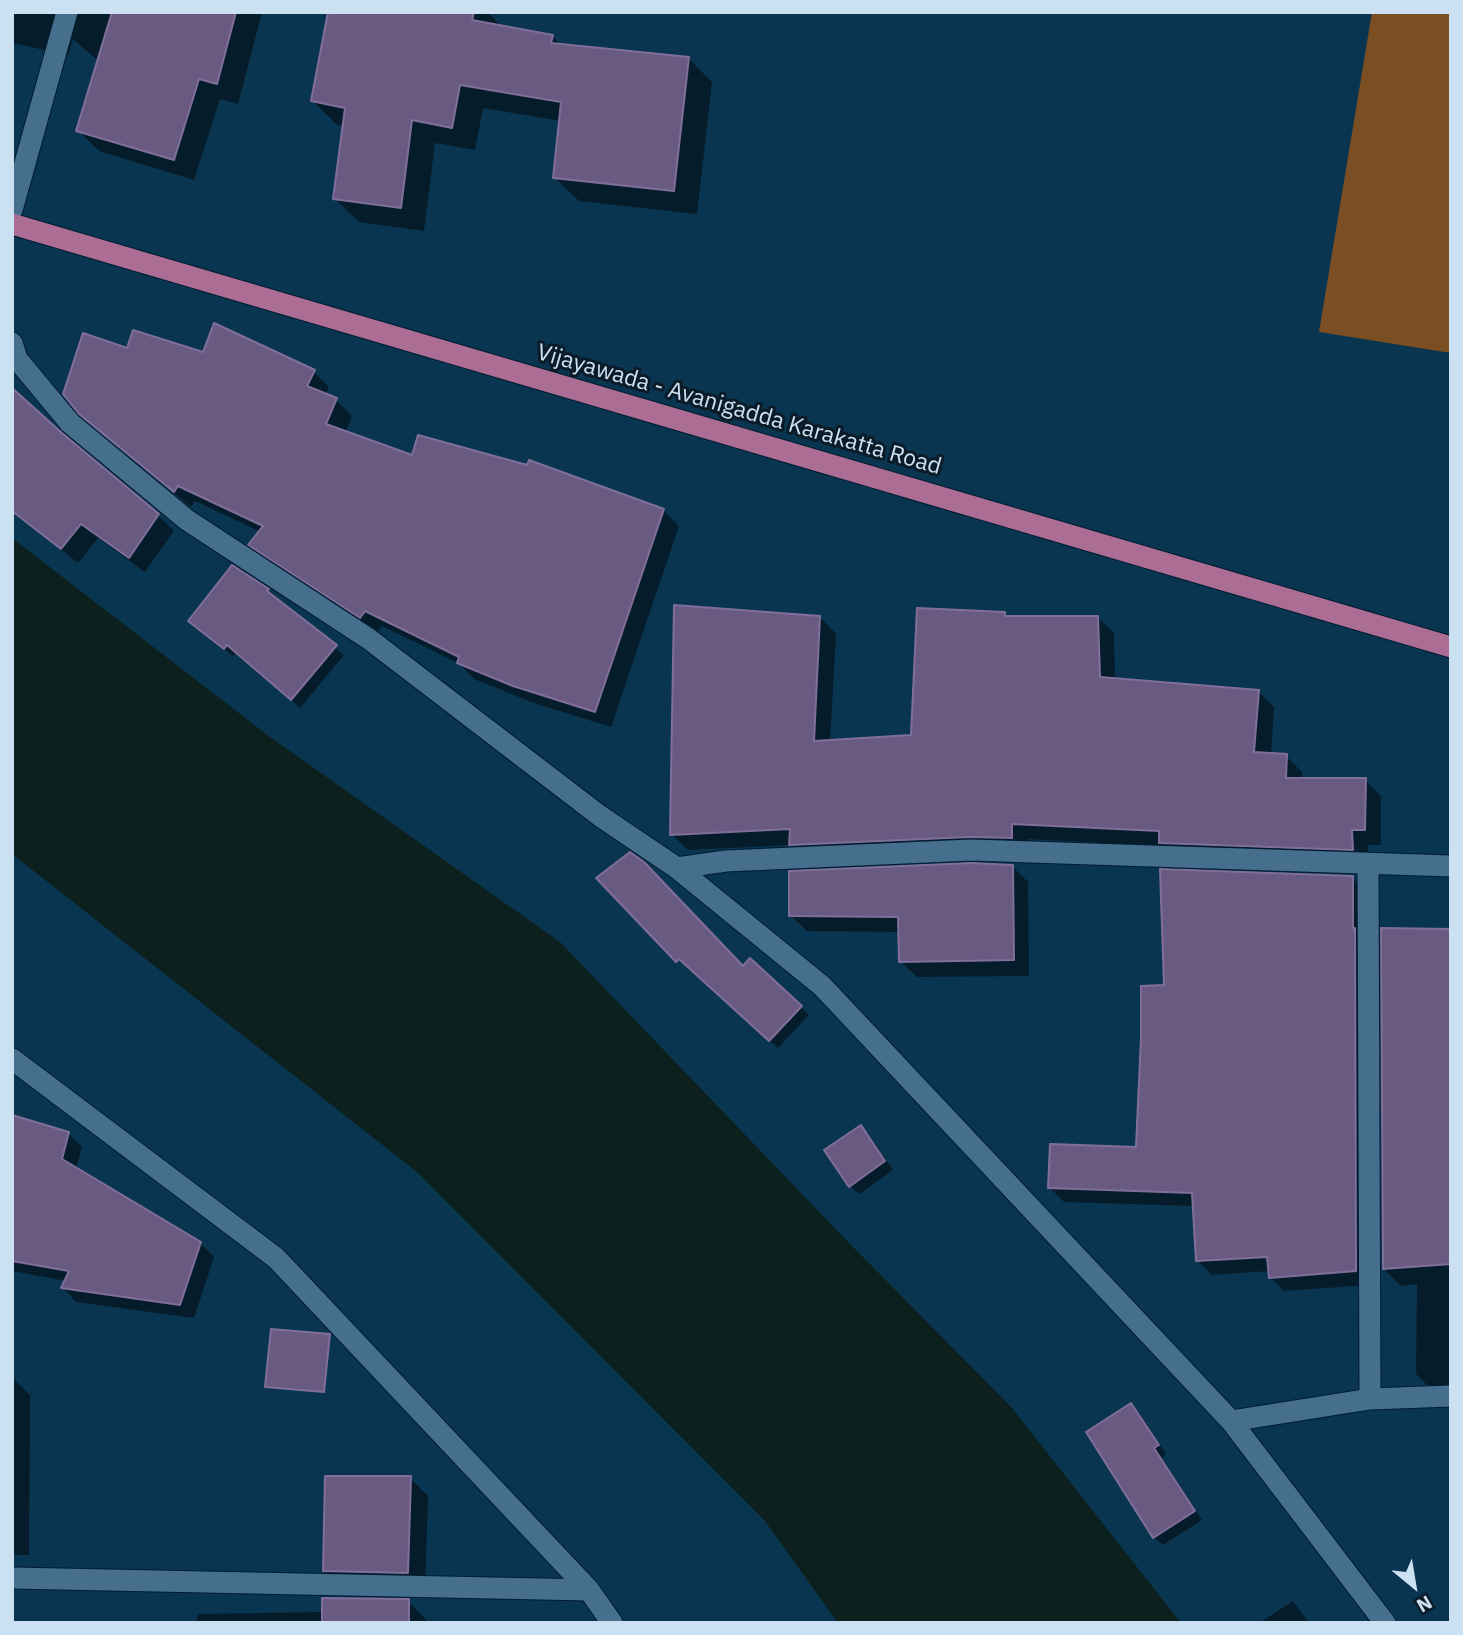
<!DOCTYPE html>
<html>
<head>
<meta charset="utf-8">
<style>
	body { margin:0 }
	#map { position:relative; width:1463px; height:1635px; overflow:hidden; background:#0a3550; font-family:"IBM Plex Sans",sans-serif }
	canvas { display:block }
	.frame { position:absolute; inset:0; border:14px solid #cbe1f2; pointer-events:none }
	.north { position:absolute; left:1379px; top:1551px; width:70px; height:70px; -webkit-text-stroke:5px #0b1b28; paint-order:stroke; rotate:150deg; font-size:19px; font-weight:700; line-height:28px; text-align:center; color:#cbe1f2 }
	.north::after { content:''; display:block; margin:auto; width:24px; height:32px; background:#cbe1f2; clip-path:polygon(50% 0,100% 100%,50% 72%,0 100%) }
</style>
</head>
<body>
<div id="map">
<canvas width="1463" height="1635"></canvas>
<div class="frame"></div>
<div class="north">N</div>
</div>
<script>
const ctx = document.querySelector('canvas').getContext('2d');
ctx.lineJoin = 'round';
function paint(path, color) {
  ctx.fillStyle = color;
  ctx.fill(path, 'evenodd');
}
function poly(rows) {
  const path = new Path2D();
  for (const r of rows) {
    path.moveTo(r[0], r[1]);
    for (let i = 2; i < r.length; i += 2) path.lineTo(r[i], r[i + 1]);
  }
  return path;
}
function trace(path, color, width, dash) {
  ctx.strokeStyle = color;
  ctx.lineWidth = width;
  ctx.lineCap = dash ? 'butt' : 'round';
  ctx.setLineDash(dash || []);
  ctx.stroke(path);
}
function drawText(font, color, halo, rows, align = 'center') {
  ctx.font = font + ' "IBM Plex Sans",sans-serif';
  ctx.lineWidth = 6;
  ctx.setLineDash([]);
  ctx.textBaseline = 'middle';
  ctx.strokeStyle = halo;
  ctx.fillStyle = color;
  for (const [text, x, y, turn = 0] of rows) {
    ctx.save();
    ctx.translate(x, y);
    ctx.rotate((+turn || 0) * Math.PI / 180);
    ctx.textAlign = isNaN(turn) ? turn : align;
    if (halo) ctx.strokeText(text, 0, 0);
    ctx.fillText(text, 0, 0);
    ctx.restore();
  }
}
paint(poly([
	[1372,12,1451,12,1451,353,1319,332]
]), '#7b4e23');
paint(poly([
	[12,538,270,737,560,942,849,1243,1012,1408,1181,1623,838,1623,765,1521,417,1172,12,854]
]), '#0c211d');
paint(poly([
	[12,12,262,12,238,104,220,99,194,180,99,151,78,130,99,62,73,39,68,55,12,43],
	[330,12,488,12,499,24,499,26,552,36,562,46,688,58,712,82,697,214,579,201,555,178,561,121,483,108,475,150,435,143,424,231,359,222,335,199,345,126,337,125,313,101],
	[128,350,204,354,314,372,329,387,325,396,336,400,352,416,345,433,414,458,663,510,679,526,611,727,531,702,474,679,460,664,382,626,377,632,266,560,251,544,261,532,195,501,191,507,97,429,81,413],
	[12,413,158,515,174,531,145,572,98,538,78,563,12,511],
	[267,590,276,600,344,655,300,708,237,652,233,656,190,621],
	[1004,614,1009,618,1098,617,1114,633,1115,680,1258,691,1274,707,1271,755,1286,756,1302,772,1302,780,1365,780,1381,796,1381,845,1368,845,1368,865,1165,846,1027,839,1028,854,807,860,792,845,688,850,671,834,820,617,836,634,830,741,912,736],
	[1012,866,1028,882,1029,976,917,977,900,961,900,932,807,931,790,915],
	[1352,878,1366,892,1370,1285,1284,1291,1270,1277,1270,1271,1212,1275,1198,1261,1194,1206,1064,1202,1050,1188,1137,1149,1166,987],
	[1451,930,1451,1391,1433,1391,1416,1374,1417,1284,1401,1286,1384,1269],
	[728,1002,801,1007,809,1015,778,1048],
	[12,1117,68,1133,82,1147,76,1169,200,1243,214,1257,194,1318,76,1302,63,1288,66,1281,12,1271],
	[861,1127,870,1136,893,1170,859,1194,850,1186],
	[12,1377,30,1395,29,1555,12,1555],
	[1131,1405,1140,1414,1166,1454,1162,1458,1202,1520,1163,1545,1154,1537],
	[410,1478,428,1496,425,1590,342,1588,325,1571],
	[408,1601,429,1623,197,1623,197,1614,324,1612],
	[1293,1601,1309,1623,1259,1623]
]), '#0007');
const building = poly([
	[112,12,236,12,217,84,199,79,174,160,76,131,112,12],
	[328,12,474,12,472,20,553,35,551,43,689,57,674,191,553,178,561,102,460,85,452,128,412,120,401,208,333,199,345,108,311,101,328,12],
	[214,323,315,370,307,386,337,398,326,424,412,455,418,435,527,465,529,460,664,509,595,712,513,686,457,663,459,657,365,611,360,618,248,545,263,526,178,486,174,492,79,414,63,394,83,333,127,348,133,330,203,352,214,323],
	[12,388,62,433,159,514,129,558,81,524,61,549,12,511,12,388],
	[232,565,269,589,267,591,337,645,291,700,227,645,224,649,188,621,232,565],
	[674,605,820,616,814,741,911,735,917,608,1005,612,1005,616,1098,616,1100,677,1259,690,1254,752,1287,754,1286,778,1366,778,1365,830,1352,830,1353,850,1159,843,1159,831,1012,824,1012,838,970,837,789,845,790,829,670,835,674,605],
	[630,852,644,862,743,966,750,958,802,1006,769,1041,679,959,676,962,596,878,630,852],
	[971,863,1013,865,1014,960,899,962,898,917,789,916,789,871,971,863],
	[1160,869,1353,876,1353,928,1355,928,1356,1271,1269,1278,1267,1257,1196,1261,1192,1193,1048,1188,1050,1144,1136,1147,1141,1038,1141,986,1164,985,1160,869],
	[1381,928,1451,929,1451,1264,1383,1269,1381,928],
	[12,1115,69,1132,62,1159,201,1242,180,1305,61,1288,69,1271,12,1261,12,1115],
	[861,1125,885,1161,849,1187,824,1150,861,1125],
	[271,1329,330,1334,324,1392,265,1387,271,1329],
	[1131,1403,1159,1445,1154,1448,1195,1511,1153,1538,1086,1432,1131,1403],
	[325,1476,411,1476,408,1573,323,1571,325,1476],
	[322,1598,409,1599,409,1623,322,1623,322,1598]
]);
paint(building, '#695a82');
trace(building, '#806f9a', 2);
const minor = poly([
	[12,210,67,12],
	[12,343,17,359,70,423,187,520,369,639,600,816,677,868,822,986,1231,1421,1385,1623],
	[1368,863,1370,1399],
	[677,868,726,861,971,850,1451,866],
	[1231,1421,1370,1399,1451,1396],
	[12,1578,589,1590]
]);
const tertiary = poly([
	[12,1059,276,1258,589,1590,612,1623]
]);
const primary = poly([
	[12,224,1451,647]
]);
trace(minor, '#001c30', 23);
trace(tertiary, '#001c30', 23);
trace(primary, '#001c30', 23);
trace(minor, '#466f8d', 21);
trace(tertiary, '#466f8d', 21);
trace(primary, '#ab6d93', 21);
drawText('23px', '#cbe1f2', '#0b1b28', [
	["Vijayawada - Avanigadda Karakatta Road",739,410,16]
]);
</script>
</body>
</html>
